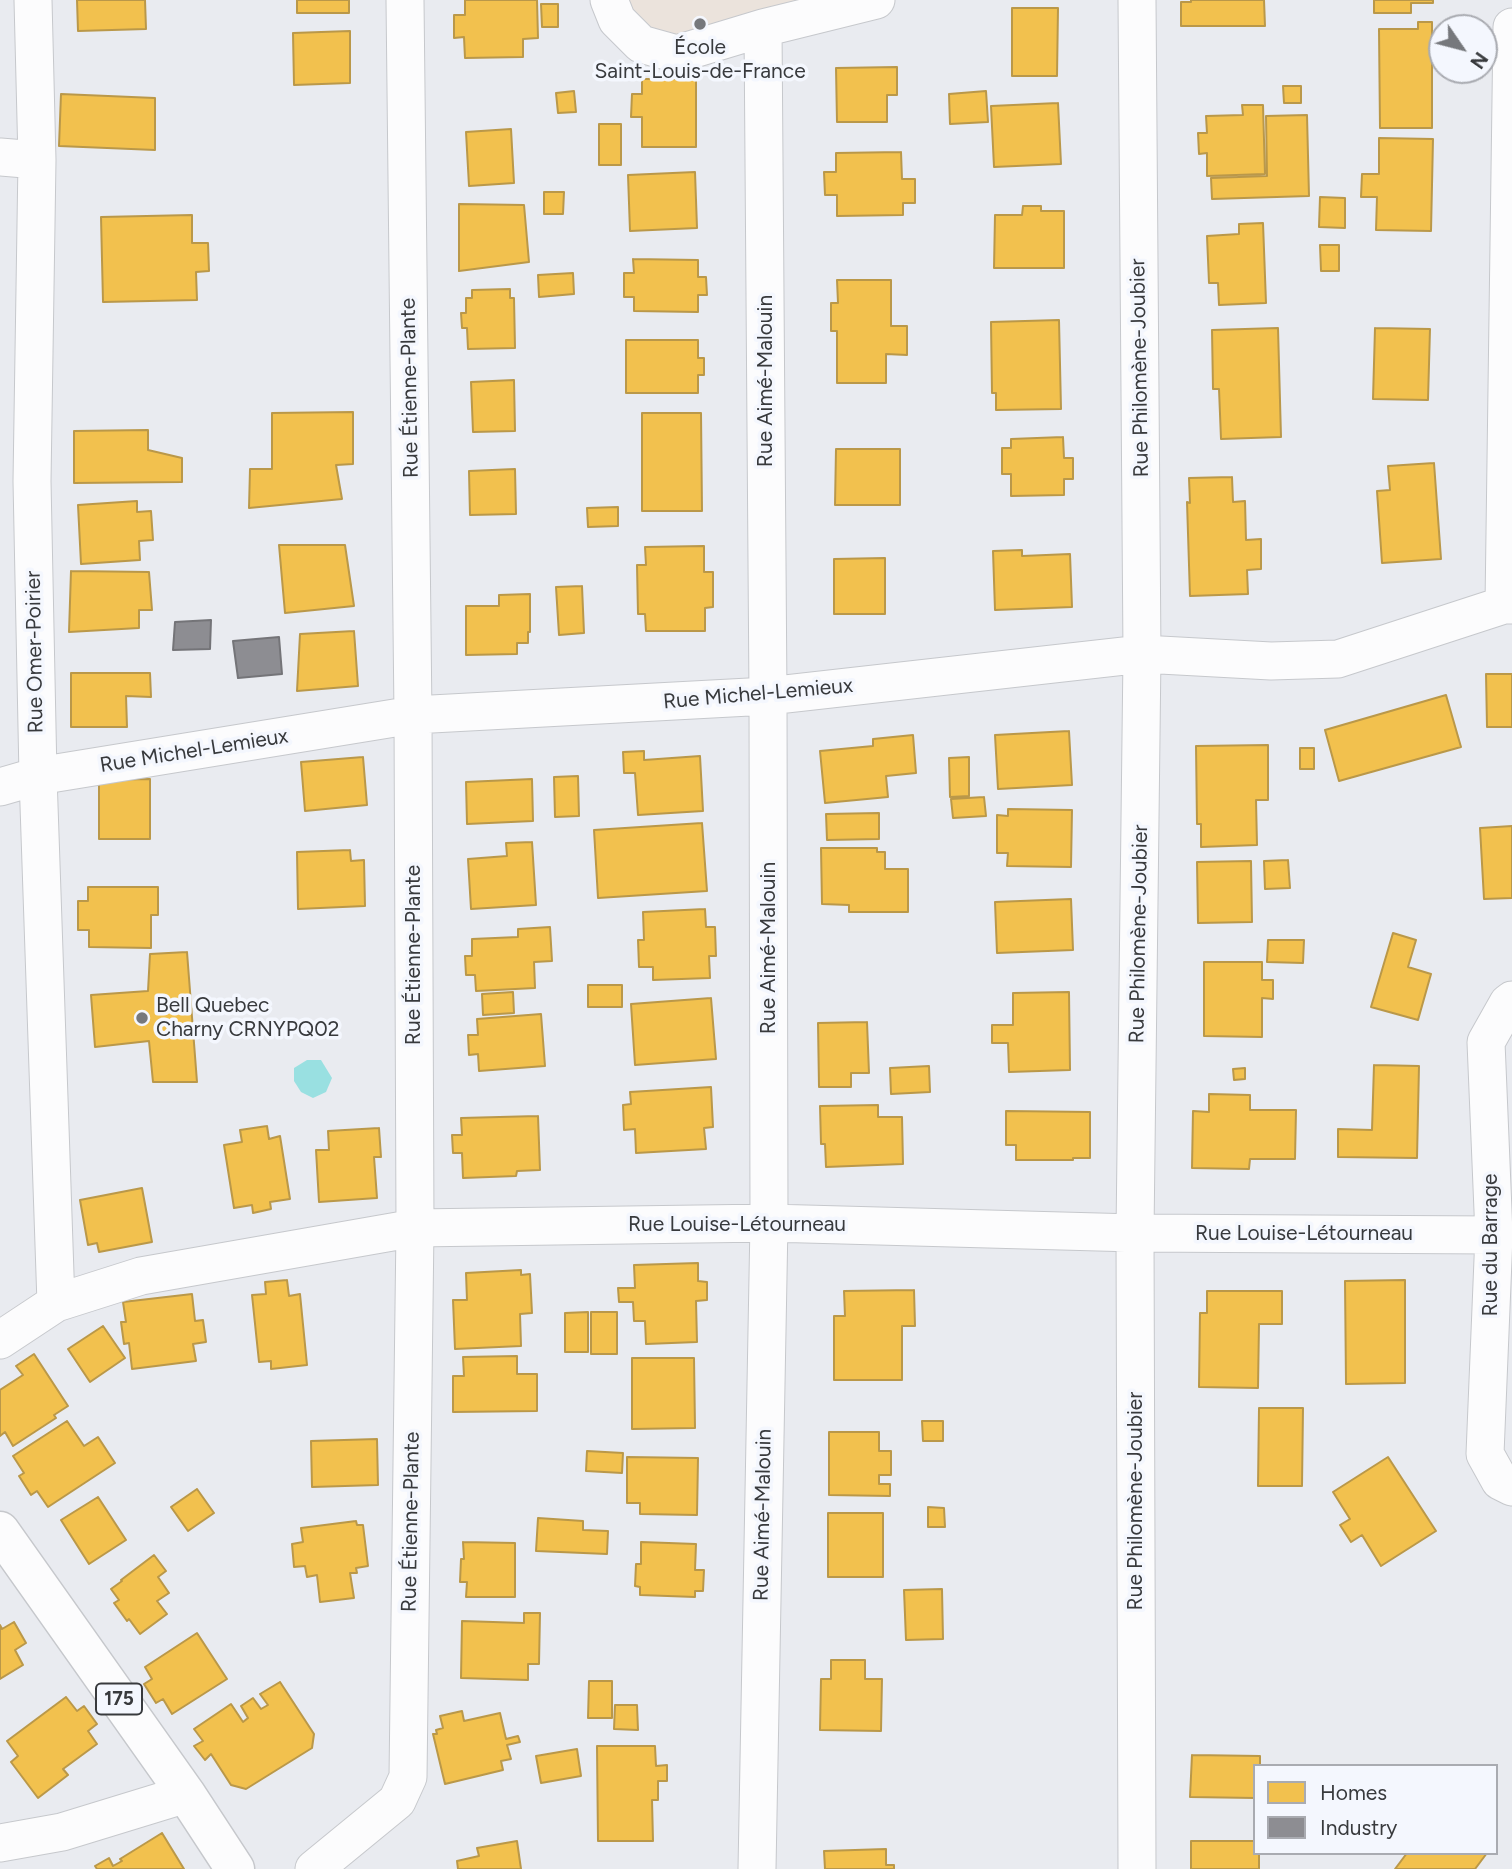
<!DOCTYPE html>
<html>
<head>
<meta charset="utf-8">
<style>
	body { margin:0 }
	#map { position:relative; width:1512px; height:1869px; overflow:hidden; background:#e9ebf0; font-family:Figtree,sans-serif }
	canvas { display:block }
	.legend { position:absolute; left:1253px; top:1764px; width:245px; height:91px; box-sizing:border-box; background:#f4f7fe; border:2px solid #a9abb1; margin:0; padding:9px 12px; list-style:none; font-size:21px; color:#383a3d }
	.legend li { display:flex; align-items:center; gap:14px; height:35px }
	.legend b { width:35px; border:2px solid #a9abb1 }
	.north { position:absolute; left:1428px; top:14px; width:70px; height:70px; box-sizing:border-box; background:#f4f7fe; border:2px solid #a9abb1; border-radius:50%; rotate:125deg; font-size:19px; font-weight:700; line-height:28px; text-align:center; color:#383a3d }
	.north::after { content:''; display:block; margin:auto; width:24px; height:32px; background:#76787c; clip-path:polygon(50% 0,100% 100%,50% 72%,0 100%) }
</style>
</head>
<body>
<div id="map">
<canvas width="1512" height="1869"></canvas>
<ul class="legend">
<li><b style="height:19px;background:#f2c14e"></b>Homes</li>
<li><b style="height:19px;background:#8d8d92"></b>Industry</li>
</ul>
<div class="north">N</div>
</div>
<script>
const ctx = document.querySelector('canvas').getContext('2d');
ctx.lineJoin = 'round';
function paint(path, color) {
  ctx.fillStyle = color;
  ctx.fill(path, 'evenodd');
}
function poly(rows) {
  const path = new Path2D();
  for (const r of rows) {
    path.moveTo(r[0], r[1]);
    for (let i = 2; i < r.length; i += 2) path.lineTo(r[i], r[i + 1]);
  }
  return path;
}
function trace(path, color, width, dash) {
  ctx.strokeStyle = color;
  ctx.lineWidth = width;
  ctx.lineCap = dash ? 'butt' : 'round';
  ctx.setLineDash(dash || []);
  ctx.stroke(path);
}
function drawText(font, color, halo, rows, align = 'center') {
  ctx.font = font + ' Figtree,sans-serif';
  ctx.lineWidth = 7;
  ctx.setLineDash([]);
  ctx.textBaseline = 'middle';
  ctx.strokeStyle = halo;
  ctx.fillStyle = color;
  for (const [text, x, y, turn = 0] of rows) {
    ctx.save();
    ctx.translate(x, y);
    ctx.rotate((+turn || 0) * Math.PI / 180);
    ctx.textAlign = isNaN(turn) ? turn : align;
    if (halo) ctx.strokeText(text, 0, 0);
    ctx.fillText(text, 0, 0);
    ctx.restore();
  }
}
paint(poly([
	[609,0,879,0,677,54]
]), '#ebe3dc');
paint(poly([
	[307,1060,321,1060,332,1078,326,1092,313,1098,301,1092,294,1081,294,1068]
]), '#99e0e1');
const homes = poly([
	[77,0,145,0,146,29,78,31,77,0],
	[297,0,349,0,349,13,297,13,297,0],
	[465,0,537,0,538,38,523,39,523,57,465,58,464,37,454,38,454,15,465,15,465,0],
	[1191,0,1264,0,1265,26,1181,26,1181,2,1191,2,1191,0],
	[1374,0,1433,0,1433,3,1411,3,1411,13,1374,13,1374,0],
	[541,4,558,4,558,27,542,27,541,4],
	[1012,8,1058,8,1057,76,1012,76,1012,8],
	[1418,22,1432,22,1432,128,1380,128,1379,29,1418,29,1418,22],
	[350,31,350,83,294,85,293,33,350,31],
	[897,67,897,95,887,95,887,122,837,122,836,68,897,67],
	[642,79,696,79,696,147,642,147,642,117,631,117,632,94,642,94,642,79],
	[1283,86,1301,86,1301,103,1284,103,1283,86],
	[574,91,576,112,558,113,556,93,574,91],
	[986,91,988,122,950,124,949,94,986,91],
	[61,94,155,98,155,150,59,146,61,94],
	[1058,103,1061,164,994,167,991,106,1058,103],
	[1242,105,1263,105,1265,174,1207,176,1207,153,1199,154,1198,133,1207,133,1206,116,1243,115,1242,105],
	[1307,115,1309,196,1212,199,1211,178,1267,176,1266,116,1307,115],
	[599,124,621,124,621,165,599,165,599,124],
	[511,129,514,183,469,186,466,132,511,129],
	[1379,138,1433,139,1431,231,1376,230,1377,197,1361,197,1362,174,1379,174,1379,138],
	[901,152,902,179,915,179,915,203,903,203,903,215,837,216,837,195,825,195,824,172,836,172,836,153,901,152],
	[695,172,697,228,630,231,628,175,695,172],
	[544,192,564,192,563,214,544,214,544,192],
	[1320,197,1345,198,1345,228,1319,227,1320,197],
	[459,204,524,205,529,262,459,271,459,204],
	[1023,206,1041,206,1041,211,1064,211,1064,268,994,268,995,215,1022,215,1023,206],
	[192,215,192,243,208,243,209,271,196,272,197,300,103,302,101,217,192,215],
	[1263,223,1266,303,1219,305,1218,283,1209,283,1207,236,1239,234,1239,224,1263,223],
	[1320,245,1339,245,1339,271,1321,271,1320,245],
	[633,259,698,260,698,277,706,277,707,295,698,295,698,312,634,311,634,297,624,297,624,273,634,273,633,259],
	[573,273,574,294,539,297,538,275,573,273],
	[837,280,891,280,891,326,907,326,907,355,886,354,886,383,837,383,837,331,831,331,831,303,838,303,837,280],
	[510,289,510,298,514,298,515,348,468,349,467,328,462,328,461,313,466,313,466,298,472,298,472,290,510,289],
	[1059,320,1061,409,996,410,996,393,992,393,991,322,1059,320],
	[1278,328,1281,437,1221,439,1219,389,1213,389,1212,330,1278,328],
	[1375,328,1430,329,1428,400,1373,399,1375,328],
	[626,340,698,340,698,358,704,358,704,375,698,375,698,393,626,393,626,340],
	[514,380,515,431,473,432,471,382,514,380],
	[353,412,353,464,336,465,342,499,249,508,250,469,272,469,272,413,353,412],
	[642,413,701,413,702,511,642,511,642,413],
	[148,430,148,450,182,458,182,482,74,483,74,431,148,430],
	[1063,437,1064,458,1073,458,1073,479,1064,479,1064,495,1011,496,1011,474,1002,474,1002,448,1011,448,1011,439,1063,437],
	[836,449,900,449,900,505,835,505,836,449],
	[1434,463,1441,559,1382,563,1377,491,1390,490,1388,466,1434,463],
	[515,469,516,514,470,515,469,471,515,469],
	[1232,477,1233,502,1245,501,1246,540,1261,539,1261,569,1247,570,1248,594,1190,596,1187,502,1190,503,1189,478,1232,477],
	[137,501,137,512,151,511,153,540,139,541,140,560,81,564,78,505,137,501],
	[618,507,618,526,588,527,587,508,618,507],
	[279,545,345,545,354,606,285,613,279,545],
	[704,546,704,572,713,572,713,607,705,608,705,631,646,631,645,614,638,614,637,565,646,565,645,547,704,546],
	[1022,550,1022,556,1070,554,1072,607,995,610,993,551,1022,550],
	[885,558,885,614,834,614,834,559,885,558],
	[71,571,149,572,152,610,139,610,139,628,69,632,71,571],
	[582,586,584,633,559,635,556,587,582,586],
	[530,594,530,632,528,632,528,643,517,643,517,654,466,655,466,606,499,606,499,595,530,594],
	[354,631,358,686,297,691,300,634,354,631],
	[71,673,150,673,151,697,126,696,127,727,71,727,71,673],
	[1486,674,1512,674,1512,727,1487,727,1486,674],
	[1446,695,1461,747,1339,781,1325,730,1446,695],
	[1069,731,1072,785,998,789,995,735,1069,731],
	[913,735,916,773,886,776,888,797,825,803,820,751,873,746,873,739,913,735],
	[1268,745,1268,800,1256,800,1257,845,1201,847,1201,824,1197,824,1196,746,1268,745],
	[1300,748,1314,748,1314,769,1300,769,1300,748],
	[644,751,644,760,700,756,703,811,638,815,635,773,624,773,623,752,644,751],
	[363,757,367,805,305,811,301,762,363,757],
	[969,757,969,796,950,797,949,758,969,757],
	[578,776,579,816,555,817,554,777,578,776],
	[150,779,150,839,99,839,99,780,150,779],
	[532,779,533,821,467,824,466,782,532,779],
	[984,797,986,816,953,818,951,799,984,797],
	[1008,809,1072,810,1071,867,1007,866,1008,853,997,853,997,815,1008,816,1008,809],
	[879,813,879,839,827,840,826,814,879,813],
	[702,823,707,891,598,898,594,830,702,823],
	[1512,826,1512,898,1484,899,1480,828,1512,826],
	[532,842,536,905,471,909,468,859,507,856,506,843,532,842],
	[821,848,877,848,877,852,885,852,885,869,908,869,908,912,849,912,849,905,822,904,821,848],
	[350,850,351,861,364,860,365,906,298,909,297,852,350,850],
	[1288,860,1290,888,1265,889,1264,861,1288,860],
	[1251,861,1252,922,1198,923,1197,862,1251,861],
	[88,887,158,887,158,915,151,915,151,948,89,947,89,930,78,930,78,901,88,901,88,887],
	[1071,899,1073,950,997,953,995,902,1071,899],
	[705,909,706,927,715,927,716,956,709,956,710,978,653,980,653,967,639,967,638,940,644,940,643,912,705,909],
	[550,927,552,961,534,962,535,988,476,991,475,975,466,975,465,956,472,956,472,939,518,937,518,929,550,927],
	[1393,933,1416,940,1408,967,1431,974,1418,1020,1371,1007,1393,933],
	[1268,940,1304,940,1303,963,1267,962,1268,940],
	[187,952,197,1082,153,1082,149,1041,95,1047,91,995,148,991,150,954,187,952],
	[1204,962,1262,962,1262,980,1273,980,1273,999,1262,998,1262,1037,1204,1036,1204,962],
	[588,985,622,985,622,1007,588,1007,588,985],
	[513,992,514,1013,483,1015,482,994,513,992],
	[1069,992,1070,1070,1009,1072,1008,1043,992,1043,992,1025,1013,1025,1013,993,1069,992],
	[711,998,716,1059,635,1065,631,1004,711,998],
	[541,1014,545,1066,479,1071,478,1054,469,1055,468,1035,478,1035,477,1019,541,1014],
	[867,1022,869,1073,851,1073,851,1087,819,1087,818,1023,867,1022],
	[1374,1065,1419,1066,1417,1158,1338,1157,1338,1129,1372,1130,1374,1065],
	[929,1066,930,1092,891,1094,890,1068,929,1066],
	[1245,1068,1245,1079,1234,1080,1233,1069,1245,1068],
	[711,1087,713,1127,704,1128,706,1149,636,1153,635,1129,624,1130,623,1105,631,1104,630,1092,711,1087],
	[1209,1094,1250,1095,1250,1110,1296,1110,1295,1159,1250,1159,1249,1169,1192,1168,1193,1111,1209,1112,1209,1094],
	[878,1105,878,1117,902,1117,903,1164,826,1167,825,1144,821,1144,820,1106,878,1105],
	[1006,1111,1090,1112,1090,1158,1073,1158,1073,1160,1016,1160,1016,1145,1006,1145,1006,1111],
	[538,1116,540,1170,517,1171,516,1176,463,1178,462,1153,453,1153,452,1135,462,1135,461,1118,538,1116],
	[267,1126,269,1139,280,1136,290,1199,270,1202,271,1209,253,1213,252,1205,234,1208,224,1145,242,1142,240,1130,267,1126],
	[379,1128,381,1157,374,1157,377,1198,319,1202,316,1150,329,1150,328,1131,379,1128],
	[142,1188,152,1242,99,1252,97,1243,88,1245,80,1200,142,1188],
	[698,1263,698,1281,707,1282,707,1300,696,1301,697,1342,646,1344,645,1321,634,1321,633,1302,619,1302,618,1288,635,1288,634,1265,698,1263],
	[521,1270,521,1275,530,1274,532,1313,520,1314,521,1346,455,1349,453,1300,467,1300,466,1273,521,1270],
	[287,1280,289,1296,300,1294,307,1365,271,1369,271,1361,259,1362,252,1295,266,1294,265,1282,287,1280],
	[1405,1280,1405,1383,1346,1384,1345,1281,1405,1280],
	[914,1290,915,1326,902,1326,902,1380,834,1380,834,1316,845,1316,844,1291,914,1290],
	[1207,1291,1282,1291,1282,1324,1259,1324,1258,1388,1199,1387,1200,1313,1207,1313,1207,1291],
	[192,1294,195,1321,203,1320,206,1342,193,1344,196,1361,132,1369,129,1343,124,1344,121,1322,126,1322,123,1302,192,1294],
	[588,1312,588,1352,565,1352,565,1313,588,1312],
	[591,1312,617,1312,617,1354,591,1354,591,1312],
	[103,1326,125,1358,90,1382,68,1349,103,1326],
	[34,1354,68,1406,54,1415,56,1418,13,1446,5,1432,0,1436,0,1390,23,1375,16,1366,34,1354],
	[517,1356,517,1374,537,1374,537,1411,453,1412,453,1376,464,1376,463,1357,517,1356],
	[632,1358,694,1358,695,1428,632,1429,632,1358],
	[1259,1408,1303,1408,1302,1486,1258,1486,1259,1408],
	[67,1421,84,1446,98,1437,115,1463,48,1507,37,1491,31,1495,19,1476,24,1473,13,1456,67,1421],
	[922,1421,943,1421,943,1441,923,1441,922,1421],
	[829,1432,879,1432,879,1451,891,1451,891,1475,879,1475,879,1484,890,1484,890,1496,829,1495,829,1432],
	[377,1439,378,1485,312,1487,311,1441,377,1439],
	[587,1451,623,1453,622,1473,586,1471,587,1451],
	[627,1457,698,1458,697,1515,640,1514,640,1503,627,1503,627,1457],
	[1388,1457,1436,1531,1381,1566,1362,1535,1351,1542,1340,1525,1350,1519,1333,1492,1388,1457],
	[197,1489,214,1513,188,1531,171,1507,197,1489],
	[98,1497,126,1540,89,1564,61,1520,98,1497],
	[928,1507,944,1508,945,1527,928,1527,928,1507],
	[828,1513,883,1513,883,1577,828,1577,828,1513],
	[538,1518,583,1521,583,1530,608,1531,607,1554,536,1551,538,1518],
	[356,1521,357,1525,363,1525,368,1566,356,1568,357,1573,350,1573,354,1598,320,1602,317,1575,307,1577,305,1566,294,1567,292,1544,303,1542,301,1528,356,1521],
	[463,1542,515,1543,515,1597,466,1597,467,1582,460,1582,461,1559,464,1559,463,1542],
	[641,1542,696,1544,695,1570,704,1570,703,1591,695,1591,695,1597,640,1595,640,1587,635,1586,636,1564,641,1564,641,1542],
	[154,1555,166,1571,158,1577,169,1593,157,1601,167,1614,140,1634,129,1619,127,1621,114,1603,119,1600,111,1589,122,1581,121,1580,154,1555],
	[942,1589,943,1639,906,1640,904,1590,942,1589],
	[524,1613,540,1613,539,1664,528,1664,528,1680,461,1678,462,1621,524,1623,524,1613],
	[14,1622,26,1643,15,1650,23,1665,0,1679,0,1625,2,1629,14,1622],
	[197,1633,227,1679,172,1714,163,1699,156,1703,144,1684,152,1679,145,1667,197,1633],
	[831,1660,865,1660,865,1679,882,1679,881,1731,820,1730,821,1679,831,1679,831,1660],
	[589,1681,612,1681,612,1718,588,1718,589,1681],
	[280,1682,314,1734,312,1748,246,1789,231,1785,211,1754,205,1760,194,1746,203,1741,194,1729,231,1704,243,1722,248,1718,241,1706,253,1698,261,1709,268,1705,260,1694,280,1682],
	[66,1697,77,1711,84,1706,97,1724,88,1731,97,1744,63,1769,68,1775,38,1798,11,1762,18,1756,7,1741,66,1697],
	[615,1705,637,1705,638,1730,614,1729,615,1705],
	[462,1711,464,1721,500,1713,506,1739,518,1736,520,1742,507,1745,511,1759,501,1761,503,1770,445,1784,433,1734,437,1734,436,1730,443,1728,440,1716,462,1711],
	[597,1746,655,1746,656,1766,667,1765,667,1781,658,1781,658,1800,652,1800,653,1841,598,1841,597,1746],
	[577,1749,581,1776,541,1783,536,1756,577,1749],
	[1192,1755,1260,1756,1260,1766,1255,1766,1255,1798,1190,1797,1192,1755],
	[162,1833,184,1869,97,1869,95,1866,109,1858,113,1866,122,1861,120,1859,162,1833],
	[517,1841,521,1869,458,1869,457,1861,479,1856,477,1848,517,1841],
	[1191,1841,1255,1841,1255,1853,1259,1853,1259,1869,1191,1869,1191,1841],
	[886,1849,886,1865,894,1865,894,1869,825,1869,824,1851,886,1849],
	[1407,1853,1487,1853,1475,1869,1395,1869,1407,1853]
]);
paint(homes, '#f2c14e');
trace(homes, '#ba9849', 2);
const industry = poly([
	[211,620,210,649,173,650,175,622,211,620],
	[279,637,282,674,238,678,233,641,279,637]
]);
paint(industry, '#8d8d92');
trace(industry, '#747478', 2);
const minor = poly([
	[33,0,37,160,32,481,38,776,56,1303],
	[609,0,617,20,641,44,677,54,763,28,876,0],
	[1137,0,1142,654,1135,1233,1137,1869],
	[0,157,37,160],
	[1504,605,1512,27],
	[0,787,38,776,413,715,768,696,1142,654,1271,661,1338,659,1504,605,1512,605],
	[1512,1000,1508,1003,1486,1042,1494,1235,1485,1454,1500,1481,1512,1487],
	[0,1340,56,1303,141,1276,415,1228,769,1223,1135,1233,1494,1235],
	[0,1843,62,1832,186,1794],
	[314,1869,397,1801,408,1777,415,1228,413,715,405,0],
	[757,1869,769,1223,768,696,763,28]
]);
const major = poly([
	[0,1531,186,1794,235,1869]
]);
trace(minor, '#c6c8cc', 39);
trace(major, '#c6c8cc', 41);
trace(minor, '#fcfcfd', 37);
trace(major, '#fcfcfd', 38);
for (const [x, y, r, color] of [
	[700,24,7,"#76787c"],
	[142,1018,7,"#76787c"]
]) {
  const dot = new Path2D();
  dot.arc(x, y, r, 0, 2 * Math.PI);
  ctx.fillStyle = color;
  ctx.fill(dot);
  trace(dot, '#f4f7fe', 2.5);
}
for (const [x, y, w] of [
	[119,1699,46]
]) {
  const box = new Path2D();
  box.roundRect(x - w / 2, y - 15.5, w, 31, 5);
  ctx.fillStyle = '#f4f7fe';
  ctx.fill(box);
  trace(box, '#383a3d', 2);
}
drawText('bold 19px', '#383a3d', null, [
	["175",119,1699]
]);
drawText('21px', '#383a3d', '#f4f7fe', [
	["École",700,48],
	["Saint-Louis-de-France",700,72],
	["Bell Quebec",156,1006,"left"],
	["Charny CRNYPQ02",156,1030,"left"]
]);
drawText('21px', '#383a3d', '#f4f7fe', [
	["Rue Philomène-Joubier",1140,368,-91],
	["Rue Aimé-Malouin",766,381,-90],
	["Rue Étienne-Plante",410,388,-91],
	["Rue Omer-Poirier",35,652,-91],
	["Rue Michel-Lemieux",758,694,-5],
	["Rue Michel-Lemieux",194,751,-9],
	["Rue Philomène-Joubier",1139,934,-89],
	["Rue Aimé-Malouin",769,948,-90],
	["Rue Étienne-Plante",414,955,-90],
	["Rue Louise-Létourneau",737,1225],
	["Rue Louise-Létourneau",1304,1234],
	["Rue du Barrage",1491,1245,-90],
	["Rue Philomène-Joubier",1136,1501,-90],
	["Rue Aimé-Malouin",763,1515,-89],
	["Rue Étienne-Plante",411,1522,-89]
]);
</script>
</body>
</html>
